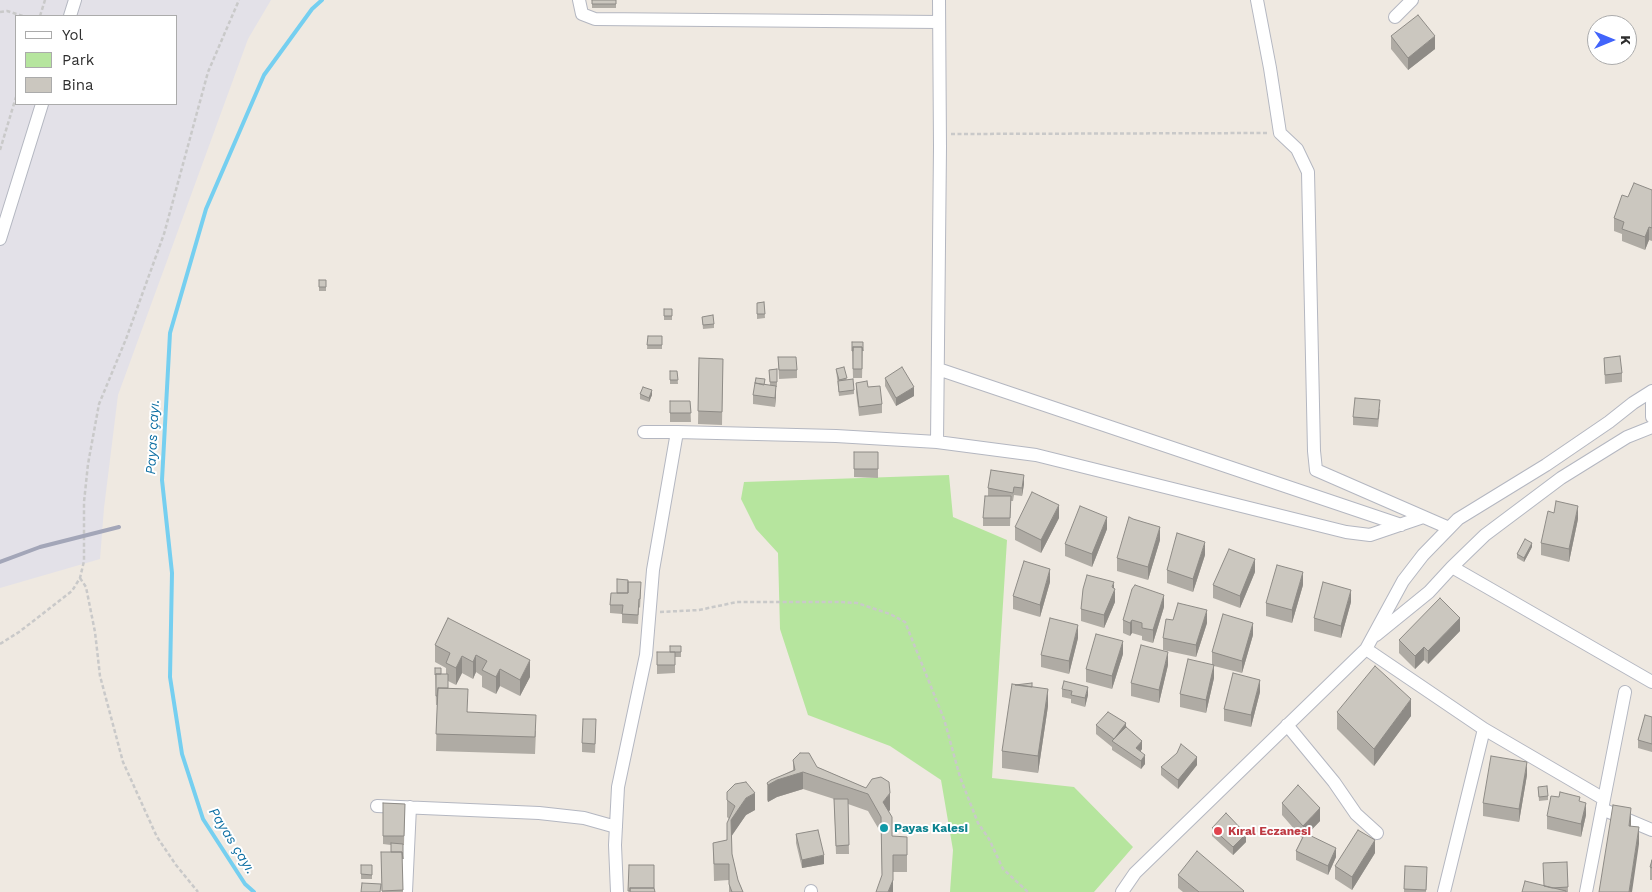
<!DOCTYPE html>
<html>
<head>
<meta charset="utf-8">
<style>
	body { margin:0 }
	#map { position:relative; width:1652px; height:892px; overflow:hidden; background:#efe9e1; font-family:"Work Sans",sans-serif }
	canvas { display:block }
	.legend { position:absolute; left:15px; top:15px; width:162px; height:90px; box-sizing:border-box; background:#fff; border:1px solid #ababab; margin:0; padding:6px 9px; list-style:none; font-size:15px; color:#2e2e2e }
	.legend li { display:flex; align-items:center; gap:10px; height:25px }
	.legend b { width:25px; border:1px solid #ababab }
	.north { position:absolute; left:1587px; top:15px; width:50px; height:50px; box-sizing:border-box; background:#fff; border:1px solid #ababab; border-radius:50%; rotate:90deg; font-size:14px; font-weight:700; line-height:20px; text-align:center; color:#2e2e2e }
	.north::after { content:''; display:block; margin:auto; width:18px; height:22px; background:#4264fb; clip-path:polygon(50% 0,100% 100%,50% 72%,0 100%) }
</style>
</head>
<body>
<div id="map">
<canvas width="1652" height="892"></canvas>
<ul class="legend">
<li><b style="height:6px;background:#fff"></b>Yol</li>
<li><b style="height:14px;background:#b6e59e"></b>Park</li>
<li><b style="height:14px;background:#cbc7bf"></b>Bina</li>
</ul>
<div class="north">K</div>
</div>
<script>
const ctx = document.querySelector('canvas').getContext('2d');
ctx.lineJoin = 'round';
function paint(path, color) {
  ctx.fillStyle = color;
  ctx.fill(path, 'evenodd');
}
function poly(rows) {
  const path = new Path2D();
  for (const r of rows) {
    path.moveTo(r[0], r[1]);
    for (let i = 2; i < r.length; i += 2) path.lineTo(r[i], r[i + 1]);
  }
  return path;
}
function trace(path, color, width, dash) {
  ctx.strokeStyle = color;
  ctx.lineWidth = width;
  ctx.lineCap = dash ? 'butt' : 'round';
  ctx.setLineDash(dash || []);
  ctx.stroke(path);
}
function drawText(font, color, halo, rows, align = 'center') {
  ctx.font = font + ' "Work Sans",sans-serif';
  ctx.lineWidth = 4;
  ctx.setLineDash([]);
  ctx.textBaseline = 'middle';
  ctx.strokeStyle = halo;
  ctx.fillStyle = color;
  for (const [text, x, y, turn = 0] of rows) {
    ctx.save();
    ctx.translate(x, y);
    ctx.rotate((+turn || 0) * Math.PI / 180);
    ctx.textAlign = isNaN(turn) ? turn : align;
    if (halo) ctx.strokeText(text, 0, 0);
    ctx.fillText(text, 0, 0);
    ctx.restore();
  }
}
paint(poly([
	[0,0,271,0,248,39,118,395,104,508,100,559,0,588],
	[16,16,176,16,176,104,16,104]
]), '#e3e1e8');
paint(poly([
	[949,475,953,517,1007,540,992,778,1074,787,1133,847,1094,892,950,892,953,850,941,780,890,746,808,715,780,629,778,553,756,529,741,499,744,482]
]), '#b6e59e');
trace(poly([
	[254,892,245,884,203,819,182,754,170,677,172,573,162,480,170,333,206,209,264,75,312,9,322,0]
]), '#75cff0', 4);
const minor = poly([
	[579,0,582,14,595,19,939,22],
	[939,0,940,147,937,442,1036,455,1346,532,1370,535,1423,517],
	[1257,0,1270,68,1280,133,1297,149,1308,172,1314,451,1316,470,1449,528],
	[70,16,75,0],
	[1395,17,1412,0],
	[0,239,42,104],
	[938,369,1401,525],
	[1652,403,1652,417],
	[644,432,677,432],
	[1452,567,1652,682],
	[1376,635,1429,592,1452,567,1485,535,1561,478,1627,437,1652,427],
	[1366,649,1484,729,1604,799,1586,892],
	[1287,725,1334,782,1356,814,1377,833],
	[1604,799,1625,692],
	[377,806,539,813,584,818,616,827],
	[1602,809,1652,830],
	[811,891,811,892],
	[406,892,410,807],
	[617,892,615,845,618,787,646,655,653,570,677,432,836,436,937,442],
	[1122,892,1135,873,1366,649,1403,581,1423,555,1458,519,1546,465,1609,422,1633,403,1652,391],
	[1444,892,1484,729]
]);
trace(minor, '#b4b7c1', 14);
trace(poly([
	[0,12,7,11,23,16],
	[40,16,45,0],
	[951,134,1268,133],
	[0,150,16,97],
	[80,578,86,587,95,632,100,676,123,762,157,837,176,865,198,892],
	[660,612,699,610,737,602,839,602,857,603,890,614,905,622,944,719,960,777,978,823,989,839,1003,869,1028,892],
	[0,644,19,632,72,591,80,578,84,561,84,502,88,464,99,404,126,339,164,234,208,72,239,0]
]), '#c9c9c9', 2.5, [4, 2.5]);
trace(minor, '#fff', 12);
trace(poly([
	[0,562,40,547,119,527]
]), '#a3a6b8', 4);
paint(poly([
	[592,0,616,0,616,8,592,8],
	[1391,36,1435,49,1408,70,1391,49],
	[1652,190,1652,241,1649,240,1645,250,1622,241,1622,234,1614,231,1614,218,1628,197],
	[319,280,326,280,326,291,319,291],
	[764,302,765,318,757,319,757,303],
	[664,309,672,309,672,320,664,320],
	[702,317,714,324,714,328,703,329],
	[648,336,662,336,662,349,647,349],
	[852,342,863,342,862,378,853,378],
	[778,357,797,370,797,378,779,379],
	[699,358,723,359,722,425,698,424],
	[1604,358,1622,373,1622,382,1605,384],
	[777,369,777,387,776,387,776,395,775,407,753,404,753,395,764,385,770,385,769,370],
	[836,369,847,380,854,390,854,394,839,396],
	[670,371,677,371,678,384,670,384],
	[885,378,914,396,896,406,885,386],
	[856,383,868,387,882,404,882,413,859,416,856,392],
	[640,394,652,395,649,402,640,399],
	[670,401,690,401,691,422,670,422],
	[1380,409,1378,427,1353,425,1353,417],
	[854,452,878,452,878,478,854,477],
	[1024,484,1022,496,1014,495,1013,501,1011,501,1010,526,983,526,983,518,988,496,988,488],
	[1059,518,1041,553,1015,540,1015,527],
	[1578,519,1569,562,1541,555,1541,543],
	[1107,529,1092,567,1065,556,1065,544],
	[1160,540,1148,580,1117,571,1117,558],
	[1532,547,1524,562,1517,558,1517,554],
	[1205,555,1193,592,1167,583,1167,570],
	[1255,572,1240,608,1213,598,1213,585],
	[628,582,641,591,640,608,639,607,638,624,622,623,622,614,610,613,610,605,617,593],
	[1050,582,1040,617,1013,609,1013,596],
	[1303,585,1292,623,1266,616,1266,603],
	[1114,588,1115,602,1104,628,1081,621,1081,609],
	[1351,602,1341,638,1314,631,1314,618],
	[1164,607,1153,643,1142,640,1142,636,1132,633,1130,636,1123,633,1123,620],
	[448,618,530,677,520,696,500,686,496,694,482,687,482,676,476,672,473,679,462,673,456,685,448,681,448,688,468,712,536,731,535,754,436,751,437,705,436,705,435,668,441,674,446,674,446,668,435,662,435,645],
	[1207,623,1196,657,1163,650,1163,638],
	[1460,631,1428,664,1424,660,1415,669,1399,653,1399,640],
	[1253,635,1242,673,1214,666,1214,678,1206,713,1180,707,1180,694,1212,665,1212,652],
	[1078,638,1069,674,1041,667,1041,655],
	[681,646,681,657,675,657,675,673,657,674,657,652,670,652],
	[1123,654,1112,689,1086,682,1086,669],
	[1168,665,1159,703,1131,696,1131,683],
	[1032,687,1048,706,1038,773,1002,768,1002,751],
	[1062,689,1088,695,1085,707,1071,703,1071,699,1062,697],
	[1260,692,1251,727,1224,721,1224,709],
	[1337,712,1411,716,1374,766,1337,729],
	[1652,717,1652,752,1638,748,1638,740],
	[1096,725,1126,728,1142,749,1140,752,1145,764,1141,769,1112,750,1112,747,1096,734],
	[596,728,595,753,582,752,582,743],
	[793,760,817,767,866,788,890,810,889,811,892,836,907,837,907,872,893,872,893,892,882,876,881,833,868,811,848,804,849,854,836,854,834,799,803,789,777,797,768,802,767,800,767,783,793,770],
	[1197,765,1178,789,1161,775,1161,767],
	[1527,775,1519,822,1483,816,1483,803],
	[1538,787,1548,796,1548,800,1539,801],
	[727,792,755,810,746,815,731,836,732,854,738,880,743,892,729,892,729,880,714,881,713,843,727,840,729,819,727,817],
	[1580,801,1586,815,1581,837,1547,829,1547,816],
	[383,803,405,804,404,845,403,845,402,863,403,892,382,892,381,852,391,852,391,845,383,844],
	[1282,803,1320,821,1307,834,1336,857,1328,875,1296,860,1296,851,1302,838,1282,815],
	[1212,828,1246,842,1233,855,1212,836],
	[796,834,824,864,802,868,796,843],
	[1375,853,1352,890,1335,879,1335,866],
	[1652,860,1652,880,1650,880,1650,867],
	[1567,862,1568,892,1522,892,1543,886],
	[361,865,372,865,372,879,361,879],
	[1405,866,1427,876,1426,892,1404,892],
	[1178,875,1244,892,1183,892,1178,888]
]), '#afaba4');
paint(poly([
	[1435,36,1435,49,1408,70,1408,58],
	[1649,227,1649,240,1645,250,1645,237],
	[776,386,776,395,775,407,775,398],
	[914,387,914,396,896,406,896,398],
	[652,390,652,395,649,402,649,398],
	[1024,475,1024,484,1022,496,1022,488],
	[1059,505,1059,518,1041,553,1041,540],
	[1578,506,1578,519,1569,562,1569,549],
	[1107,517,1107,529,1092,567,1092,554],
	[1160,527,1160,540,1148,580,1148,567],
	[1205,542,1205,555,1193,592,1193,579],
	[1532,543,1532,547,1524,562,1524,558],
	[1255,559,1255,572,1240,608,1240,596],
	[1050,569,1050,582,1040,617,1040,605],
	[1303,572,1303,585,1292,623,1292,610],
	[1114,582,1114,592,1115,589,1115,602,1104,628,1104,615],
	[1351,590,1351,602,1341,638,1341,626],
	[1164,595,1164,607,1153,643,1153,630],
	[1207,610,1207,623,1196,657,1196,645],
	[1460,618,1460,631,1428,664,1428,651],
	[1132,620,1132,633,1130,636,1130,623],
	[1253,623,1253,635,1242,673,1242,661],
	[1078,625,1078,638,1069,674,1069,661],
	[1123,641,1123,654,1112,689,1112,676],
	[1424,647,1424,660,1415,669,1415,656],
	[1168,652,1168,665,1159,703,1159,690],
	[476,655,476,672,473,679,473,662],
	[462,656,462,673,456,685,456,668],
	[530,660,530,677,520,696,520,680],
	[1214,665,1214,678,1206,713,1206,700],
	[500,669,500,686,496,694,496,677],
	[1260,680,1260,692,1251,727,1251,715],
	[1088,687,1088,695,1085,707,1085,698],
	[1048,689,1048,706,1038,773,1038,756],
	[1411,699,1411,716,1374,766,1374,749],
	[1126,723,1126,731,1114,742,1114,739],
	[1142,741,1142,749,1136,757,1136,748],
	[1145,755,1145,764,1141,769,1141,761],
	[1197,757,1197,765,1178,789,1178,780],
	[1527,762,1527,775,1519,822,1519,809],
	[803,772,803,789,777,797,768,802,768,785,777,780],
	[755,793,755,810,746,815,731,837,731,820,746,798],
	[890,793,890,810,883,819,883,802],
	[1586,803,1586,815,1581,837,1581,824],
	[1320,808,1320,821,1303,839,1303,826],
	[1631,808,1631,825,1629,843,1629,826],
	[1639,827,1639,844,1632,892,1629,892],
	[1246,834,1246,842,1233,855,1233,847],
	[1375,840,1375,853,1352,890,1352,877],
	[1336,848,1336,857,1328,875,1328,866],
	[824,855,824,864,802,868,802,860],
	[893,880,893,892,888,892]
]), '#8e8b86');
const building = poly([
	[592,0,616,0,616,4,592,4,592,0],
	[1418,15,1435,36,1408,58,1391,36,1418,15],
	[1634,183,1652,190,1652,228,1649,227,1645,237,1622,229,1624,222,1614,218,1622,195,1628,197,1634,183],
	[319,280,326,280,326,287,319,287,319,280],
	[764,302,765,314,757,314,757,303,764,302],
	[664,309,672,309,672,316,664,316,664,309],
	[713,315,714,324,703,325,702,317,713,315],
	[648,336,662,336,662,345,647,345,648,336],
	[852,342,863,342,863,351,862,347,853,347,853,351,852,351,852,342],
	[853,347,862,347,862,369,853,369,853,347],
	[1620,356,1622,373,1605,375,1604,358,1620,356],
	[778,357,796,357,797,370,779,370,778,357],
	[699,358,723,359,722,412,698,411,699,358],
	[844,367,847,378,839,380,836,369,844,367],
	[902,367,914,387,896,398,885,378,902,367],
	[777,369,777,382,770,382,769,370,777,369],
	[670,371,677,371,678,380,670,380,670,371],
	[756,378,765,379,764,385,755,383,756,378],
	[853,379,854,390,839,392,838,381,853,379],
	[867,381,868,387,880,386,882,404,859,407,856,383,867,381],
	[755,383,776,386,775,398,753,395,755,383],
	[643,387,652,390,649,398,640,394,643,387],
	[1355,398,1380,400,1378,419,1353,417,1355,398],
	[670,401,690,401,691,413,670,413,670,401],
	[854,452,878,452,878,469,854,469,854,452],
	[991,470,1024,475,1022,488,1014,487,1013,493,988,488,991,470],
	[1032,492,1059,505,1041,540,1015,527,1032,492],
	[985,496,1011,496,1010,518,983,518,985,496],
	[1556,501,1578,506,1569,549,1541,543,1548,511,1554,513,1556,501],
	[1080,506,1107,517,1092,554,1065,544,1080,506],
	[1129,517,1133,519,1160,527,1148,567,1117,558,1129,517],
	[1177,533,1205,542,1193,579,1167,570,1177,533],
	[1525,539,1532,543,1524,558,1517,554,1525,539],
	[1229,549,1255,559,1240,596,1213,585,1229,549],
	[1024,561,1050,569,1040,605,1013,596,1024,561],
	[1277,565,1303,572,1292,610,1266,603,1277,565],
	[1087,575,1114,582,1112,587,1115,589,1104,615,1081,609,1083,589,1087,575],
	[617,579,628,580,628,593,617,593,617,579],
	[628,582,641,582,640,599,639,599,638,615,622,614,623,605,610,605,611,593,628,593,628,582],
	[1323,582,1351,590,1341,626,1314,618,1323,582],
	[1135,585,1164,595,1153,630,1142,628,1142,623,1132,620,1130,623,1123,620,1132,589,1135,585],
	[1440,598,1460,618,1428,651,1424,647,1415,656,1399,640,1440,598],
	[1178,603,1207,610,1196,645,1163,638,1166,619,1173,620,1178,603],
	[1223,614,1253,623,1242,661,1212,652,1223,614],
	[448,618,530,660,520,680,500,669,496,677,482,670,487,661,476,655,473,662,462,656,456,668,446,663,450,653,435,645,448,618],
	[1050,618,1078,625,1069,661,1041,655,1050,618],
	[1096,634,1123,641,1112,676,1086,669,1096,634],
	[1141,645,1168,652,1159,690,1131,683,1141,645],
	[670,646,681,646,681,652,670,652,670,646],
	[657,652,675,652,675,665,657,665,657,652],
	[1188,659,1214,665,1206,700,1180,694,1188,659],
	[1375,666,1411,699,1374,749,1337,712,1375,666],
	[435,668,441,668,441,674,436,674,435,675,435,668],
	[1233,673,1260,680,1251,715,1224,709,1233,673],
	[436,674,448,674,448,688,438,688,437,696,436,696,436,674],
	[1064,681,1088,687,1085,698,1071,695,1072,691,1062,689,1064,681],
	[1032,683,1032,687,1015,685,1032,683],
	[1012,684,1048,689,1038,756,1002,751,1012,684],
	[438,688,468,689,467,712,536,715,535,737,436,734,438,688],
	[1108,712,1126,723,1114,739,1096,725,1108,712],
	[1645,715,1652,717,1652,744,1638,740,1645,715],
	[583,719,596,719,595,744,582,743,583,719],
	[1126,727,1142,741,1136,748,1145,755,1141,761,1112,741,1126,727],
	[1181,744,1197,757,1178,780,1161,767,1177,753,1181,744],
	[800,753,809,753,817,767,866,788,872,779,881,777,889,782,890,793,883,802,892,817,892,836,907,837,907,855,893,855,893,880,888,892,876,892,882,875,881,817,868,794,803,772,777,780,768,785,767,783,771,780,795,770,793,760,800,753],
	[1491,756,1527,762,1519,809,1483,803,1491,756],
	[746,782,755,793,746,798,731,820,732,854,738,880,743,892,732,892,729,884,729,864,714,864,713,843,727,840,727,823,735,806,727,800,727,792,735,784,746,782],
	[1298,785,1320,808,1303,826,1282,803,1298,785],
	[1547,786,1548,796,1539,797,1538,787,1547,786],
	[1560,792,1580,797,1579,801,1586,803,1581,824,1547,816,1551,796,1559,797,1560,792],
	[834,799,848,799,849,845,836,846,834,799],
	[383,803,405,804,404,836,383,836,383,803],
	[1613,805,1631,808,1629,826,1639,827,1629,892,1599,892,1613,805],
	[1226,813,1246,834,1233,847,1212,828,1226,813],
	[818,830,824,855,802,860,796,834,818,830],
	[1358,830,1375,840,1352,877,1335,866,1358,830],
	[1305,833,1336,848,1328,866,1296,851,1305,833],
	[391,843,403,844,403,859,402,852,391,852,391,843],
	[1197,851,1244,891,1243,892,1199,892,1178,875,1197,851],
	[381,852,402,852,403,890,382,891,381,852],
	[1652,860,1652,868,1650,867,1652,860],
	[1567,862,1568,887,1552,888,1544,886,1543,863,1567,862],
	[361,865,372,865,372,875,361,874,361,865],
	[629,865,654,865,654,888,630,888,630,891,628,891,629,865],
	[1405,866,1427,867,1426,890,1404,889,1405,866],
	[1525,881,1566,891,1566,892,1522,892,1525,881],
	[362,883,381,884,380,892,361,892,362,883],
	[630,888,654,888,655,892,630,892,630,888]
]);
paint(building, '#cbc7bf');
trace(building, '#8e8b86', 1);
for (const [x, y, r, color] of [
	[884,828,5,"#0f9aa8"],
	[1218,831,5,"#e0444e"]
]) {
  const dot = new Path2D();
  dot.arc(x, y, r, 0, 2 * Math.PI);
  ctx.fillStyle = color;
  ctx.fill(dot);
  trace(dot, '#fff', 2);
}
drawText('bold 12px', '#0d838f', '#fff', [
	["Payas Kalesi",894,828]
], 'left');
drawText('bold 12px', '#be3a42', '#fff', [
	["Kıral Eczanesi",1228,831]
], 'left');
drawText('italic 14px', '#0d6fa3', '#fff', [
	["Payas çayı.",153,437,-87],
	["Payas çayı.",232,841,58]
]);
</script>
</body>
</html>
